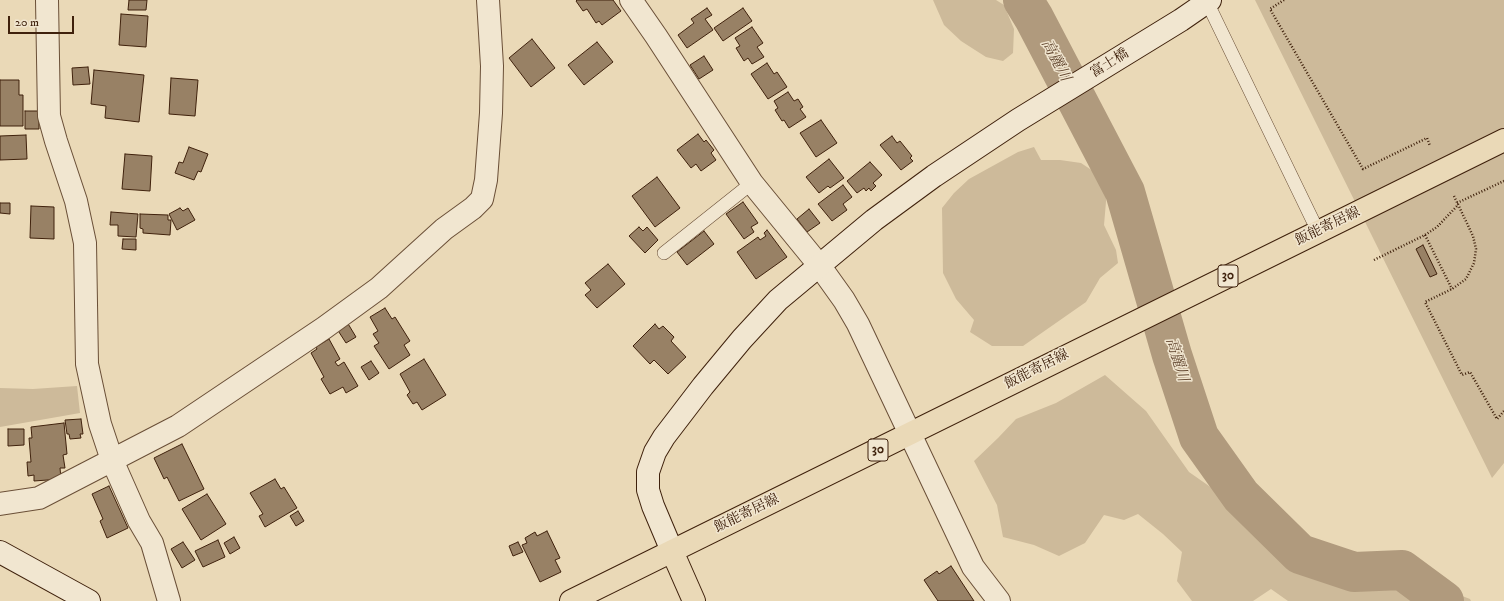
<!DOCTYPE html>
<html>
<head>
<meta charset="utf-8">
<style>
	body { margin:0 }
	#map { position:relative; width:1504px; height:601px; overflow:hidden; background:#ead9b7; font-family:"IM FELL DW Pica",serif }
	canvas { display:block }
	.scale { position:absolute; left:8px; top:16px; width:66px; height:18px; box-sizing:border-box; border:2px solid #3f210c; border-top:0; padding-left:5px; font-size:12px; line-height:14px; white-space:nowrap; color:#3f210c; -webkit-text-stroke:3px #f1e6d0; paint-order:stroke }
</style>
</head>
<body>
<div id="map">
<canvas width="1504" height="601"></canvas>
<div class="scale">20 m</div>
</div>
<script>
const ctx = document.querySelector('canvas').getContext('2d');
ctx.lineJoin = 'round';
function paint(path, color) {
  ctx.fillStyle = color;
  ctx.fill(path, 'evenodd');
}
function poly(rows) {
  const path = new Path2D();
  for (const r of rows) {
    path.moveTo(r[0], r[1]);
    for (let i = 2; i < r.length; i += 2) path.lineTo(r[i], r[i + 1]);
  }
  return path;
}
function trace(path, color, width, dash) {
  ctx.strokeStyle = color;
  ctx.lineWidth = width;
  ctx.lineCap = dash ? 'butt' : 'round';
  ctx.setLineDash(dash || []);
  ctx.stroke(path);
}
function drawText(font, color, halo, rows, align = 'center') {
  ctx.font = font + ' "IM FELL DW Pica","Noto Serif JP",serif';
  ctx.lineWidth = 3;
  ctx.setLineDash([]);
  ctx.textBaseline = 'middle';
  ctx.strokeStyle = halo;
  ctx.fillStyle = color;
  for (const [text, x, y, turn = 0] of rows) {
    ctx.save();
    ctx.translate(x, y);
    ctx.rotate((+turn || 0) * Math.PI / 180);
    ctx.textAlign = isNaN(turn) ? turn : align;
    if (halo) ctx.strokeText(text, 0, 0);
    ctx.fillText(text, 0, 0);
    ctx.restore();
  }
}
paint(poly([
	[933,0,996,0,1004,5,1014,29,1013,53,1003,61,986,57,975,50,961,41,944,25],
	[1255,0,1504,0,1504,463,1492,478],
	[1034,147,1041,160,1060,160,1081,163,1096,173,1107,190,1104,225,1116,250,1118,263,1100,278,1086,302,1023,346,992,346,970,332,974,320,956,299,943,273,942,208,954,193,969,179,1018,152],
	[1105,375,1146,411,1189,472,1219,493,1269,544,1319,578,1355,583,1386,579,1408,586,1420,593,1444,589,1470,599,1471,601,1288,601,1271,589,1253,601,1192,601,1177,581,1182,552,1163,534,1138,514,1124,520,1104,515,1085,543,1059,556,1034,545,1003,537,997,505,974,461,998,438,1016,419,1056,403],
	[77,386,80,413,0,427,0,388,33,389]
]), '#cdba9a');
trace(poly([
	[1023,0,1034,18,1125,192,1172,355,1199,437,1241,496,1300,554,1354,572,1402,570,1444,601]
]), '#b09a7d', 40);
const building = poly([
	[129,0,147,0,146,10,128,10,129,0],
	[577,0,613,0,621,11,602,25,599,21,596,23,587,9,583,11,576,1,577,0],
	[707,8,712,15,705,19,713,30,687,48,678,35,694,23,691,19,707,8],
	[743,8,752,21,723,41,714,28,743,8],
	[121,14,148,16,146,47,119,45,121,14],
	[752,27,763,43,757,47,764,57,752,64,748,58,744,61,736,48,740,46,735,38,752,27],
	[532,39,555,68,531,87,509,58,532,39],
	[597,42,613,62,584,85,568,65,597,42],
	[704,56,713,70,699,79,690,65,704,56],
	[767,63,774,74,777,72,787,87,768,99,751,74,767,63],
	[88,67,90,84,73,85,72,68,88,67],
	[94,70,144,75,139,122,105,118,106,106,91,104,94,70],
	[171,78,198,80,195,116,169,114,171,78],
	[0,80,19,80,19,95,23,95,23,126,0,126,0,80],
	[788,92,794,101,798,99,803,107,800,109,806,117,789,128,784,120,782,121,775,110,778,108,774,101,788,92],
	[25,111,39,111,39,129,25,129,25,111],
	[821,120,837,143,816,157,800,133,821,120],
	[698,134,704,142,706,140,714,150,711,153,716,160,701,171,696,164,691,168,677,150,698,134],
	[26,135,27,159,0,160,0,136,26,135],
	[892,136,897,143,900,141,912,156,910,158,913,161,901,170,880,145,892,136],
	[189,147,208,154,201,172,198,171,194,180,175,173,179,162,183,163,189,147],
	[125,154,152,156,150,191,122,189,125,154],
	[829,159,844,178,830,188,828,186,819,193,806,177,829,159],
	[870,162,882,175,873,183,876,186,871,191,869,188,866,191,864,188,857,193,847,181,870,162],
	[657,177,680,208,655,227,632,196,657,177],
	[843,185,852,197,843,204,847,210,832,221,818,204,843,185],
	[743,202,758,223,751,227,754,232,744,239,726,214,743,202],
	[0,203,10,203,10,214,0,213,0,203],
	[31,206,54,207,54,239,30,238,31,206],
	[180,208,183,211,188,208,195,220,177,230,169,214,180,208],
	[809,209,820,223,807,232,797,219,809,209],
	[111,212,138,214,136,237,118,236,118,225,110,225,111,212],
	[140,214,168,215,168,220,171,220,170,235,143,233,143,229,140,228,140,214],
	[639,227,643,231,647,227,658,240,645,253,629,236,639,227],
	[767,230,787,257,756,279,737,252,758,237,760,240,766,236,764,233,767,230],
	[704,231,714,244,687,265,677,252,704,231],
	[123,239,136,239,136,250,122,249,123,239],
	[1423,245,1437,274,1430,277,1416,249,1423,245],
	[608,264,625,284,597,308,585,295,591,290,585,283,608,264],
	[385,308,392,319,395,317,410,341,404,345,410,355,389,369,374,346,379,343,373,334,378,331,370,317,385,308],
	[347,322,356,337,346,343,337,329,347,322],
	[655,324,659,329,663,326,674,337,671,341,686,357,668,374,654,360,650,364,633,346,655,324],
	[329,339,340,359,335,362,338,366,344,362,358,386,346,393,343,387,330,394,321,379,324,377,311,353,317,349,316,347,329,339],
	[424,359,446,395,422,410,417,402,413,404,407,395,410,392,400,374,424,359],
	[371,361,379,373,369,380,361,367,371,361],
	[81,419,83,434,80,434,81,438,70,439,69,434,67,434,65,420,81,419],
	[64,423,67,454,63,455,65,468,60,468,61,479,34,481,34,475,28,476,27,462,31,462,29,438,32,438,31,427,64,423],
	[8,429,24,429,24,445,8,446,8,429],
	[182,444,204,489,179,501,167,477,164,479,154,458,182,444],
	[275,479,281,489,284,487,297,508,265,527,259,516,263,514,250,493,275,479],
	[109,486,128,528,107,538,100,521,103,519,92,494,109,486],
	[207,494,226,524,201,540,182,509,207,494],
	[298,511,304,521,296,526,290,516,298,511],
	[547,531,560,558,555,560,561,572,540,582,522,545,527,543,525,538,535,532,537,536,547,531],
	[234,537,240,548,230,554,224,543,234,537],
	[218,540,225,557,203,567,195,551,218,540],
	[183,542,195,560,182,568,171,549,183,542],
	[518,542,523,552,513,556,509,546,518,542],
	[951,566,974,601,938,601,924,580,937,571,939,574,951,566]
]);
paint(building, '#988165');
trace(building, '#3f210c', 1);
const lane = poly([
	[1207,2,1313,221],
	[664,253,752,183]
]);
const street = poly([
	[47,0,49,116,56,141,76,201,85,243,87,364,100,424,112,460,139,521,152,543,169,601],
	[631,0,656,36,752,183,819,265,844,300,858,324,973,567,999,601],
	[0,504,39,498,178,426,324,328,379,288,444,229,473,208,482,199,486,180,491,113,492,66,488,0]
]);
const secondary = poly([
	[672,551,653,506,648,490,648,472,655,452,664,437,703,386,742,339,778,300,874,220,934,176,1018,120,1181,20,1210,0],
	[0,552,89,601]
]);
const primary = poly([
	[672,551,694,601],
	[571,601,1504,140]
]);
trace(lane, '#6a4f37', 14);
trace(street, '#6a4f37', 24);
trace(secondary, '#3f210c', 24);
trace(primary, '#3f210c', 24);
trace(poly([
	[1284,0,1270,9,1363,169,1427,138,1430,146],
	[1454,196,1473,236,1476,249,1474,263,1466,279,1452,289,1425,302,1462,375,1470,372,1497,419,1504,411],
	[1457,203,1504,181],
	[1425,235,1452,289],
	[1374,260,1425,235,1437,227,1458,205]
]), '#3f210c', 2.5, [1, 2]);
trace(lane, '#f1e6d0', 13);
trace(street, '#f1e6d0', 22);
trace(secondary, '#f1e6d0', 22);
trace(primary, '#ead9b7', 22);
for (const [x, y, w] of [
	[1228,276,20],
	[878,450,20]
]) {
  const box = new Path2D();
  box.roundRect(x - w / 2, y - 11, w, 22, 3);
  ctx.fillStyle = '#f1e6d0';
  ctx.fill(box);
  trace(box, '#3f210c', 1);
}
drawText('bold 13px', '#3f210c', null, [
	["30",1228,276],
	["30",878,450]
]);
drawText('14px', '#3f210c', '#f1e6d0', [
	["富士橋",1110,64,-32],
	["飯能寄居線",1328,227,-26],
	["飯能寄居線",1037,370,-27],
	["飯能寄居線",747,514,-26]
]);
drawText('italic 15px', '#61452e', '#f1e6d0', [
	["高麗川",1055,61,62],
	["高麗川",1176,360,73]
]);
</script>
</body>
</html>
